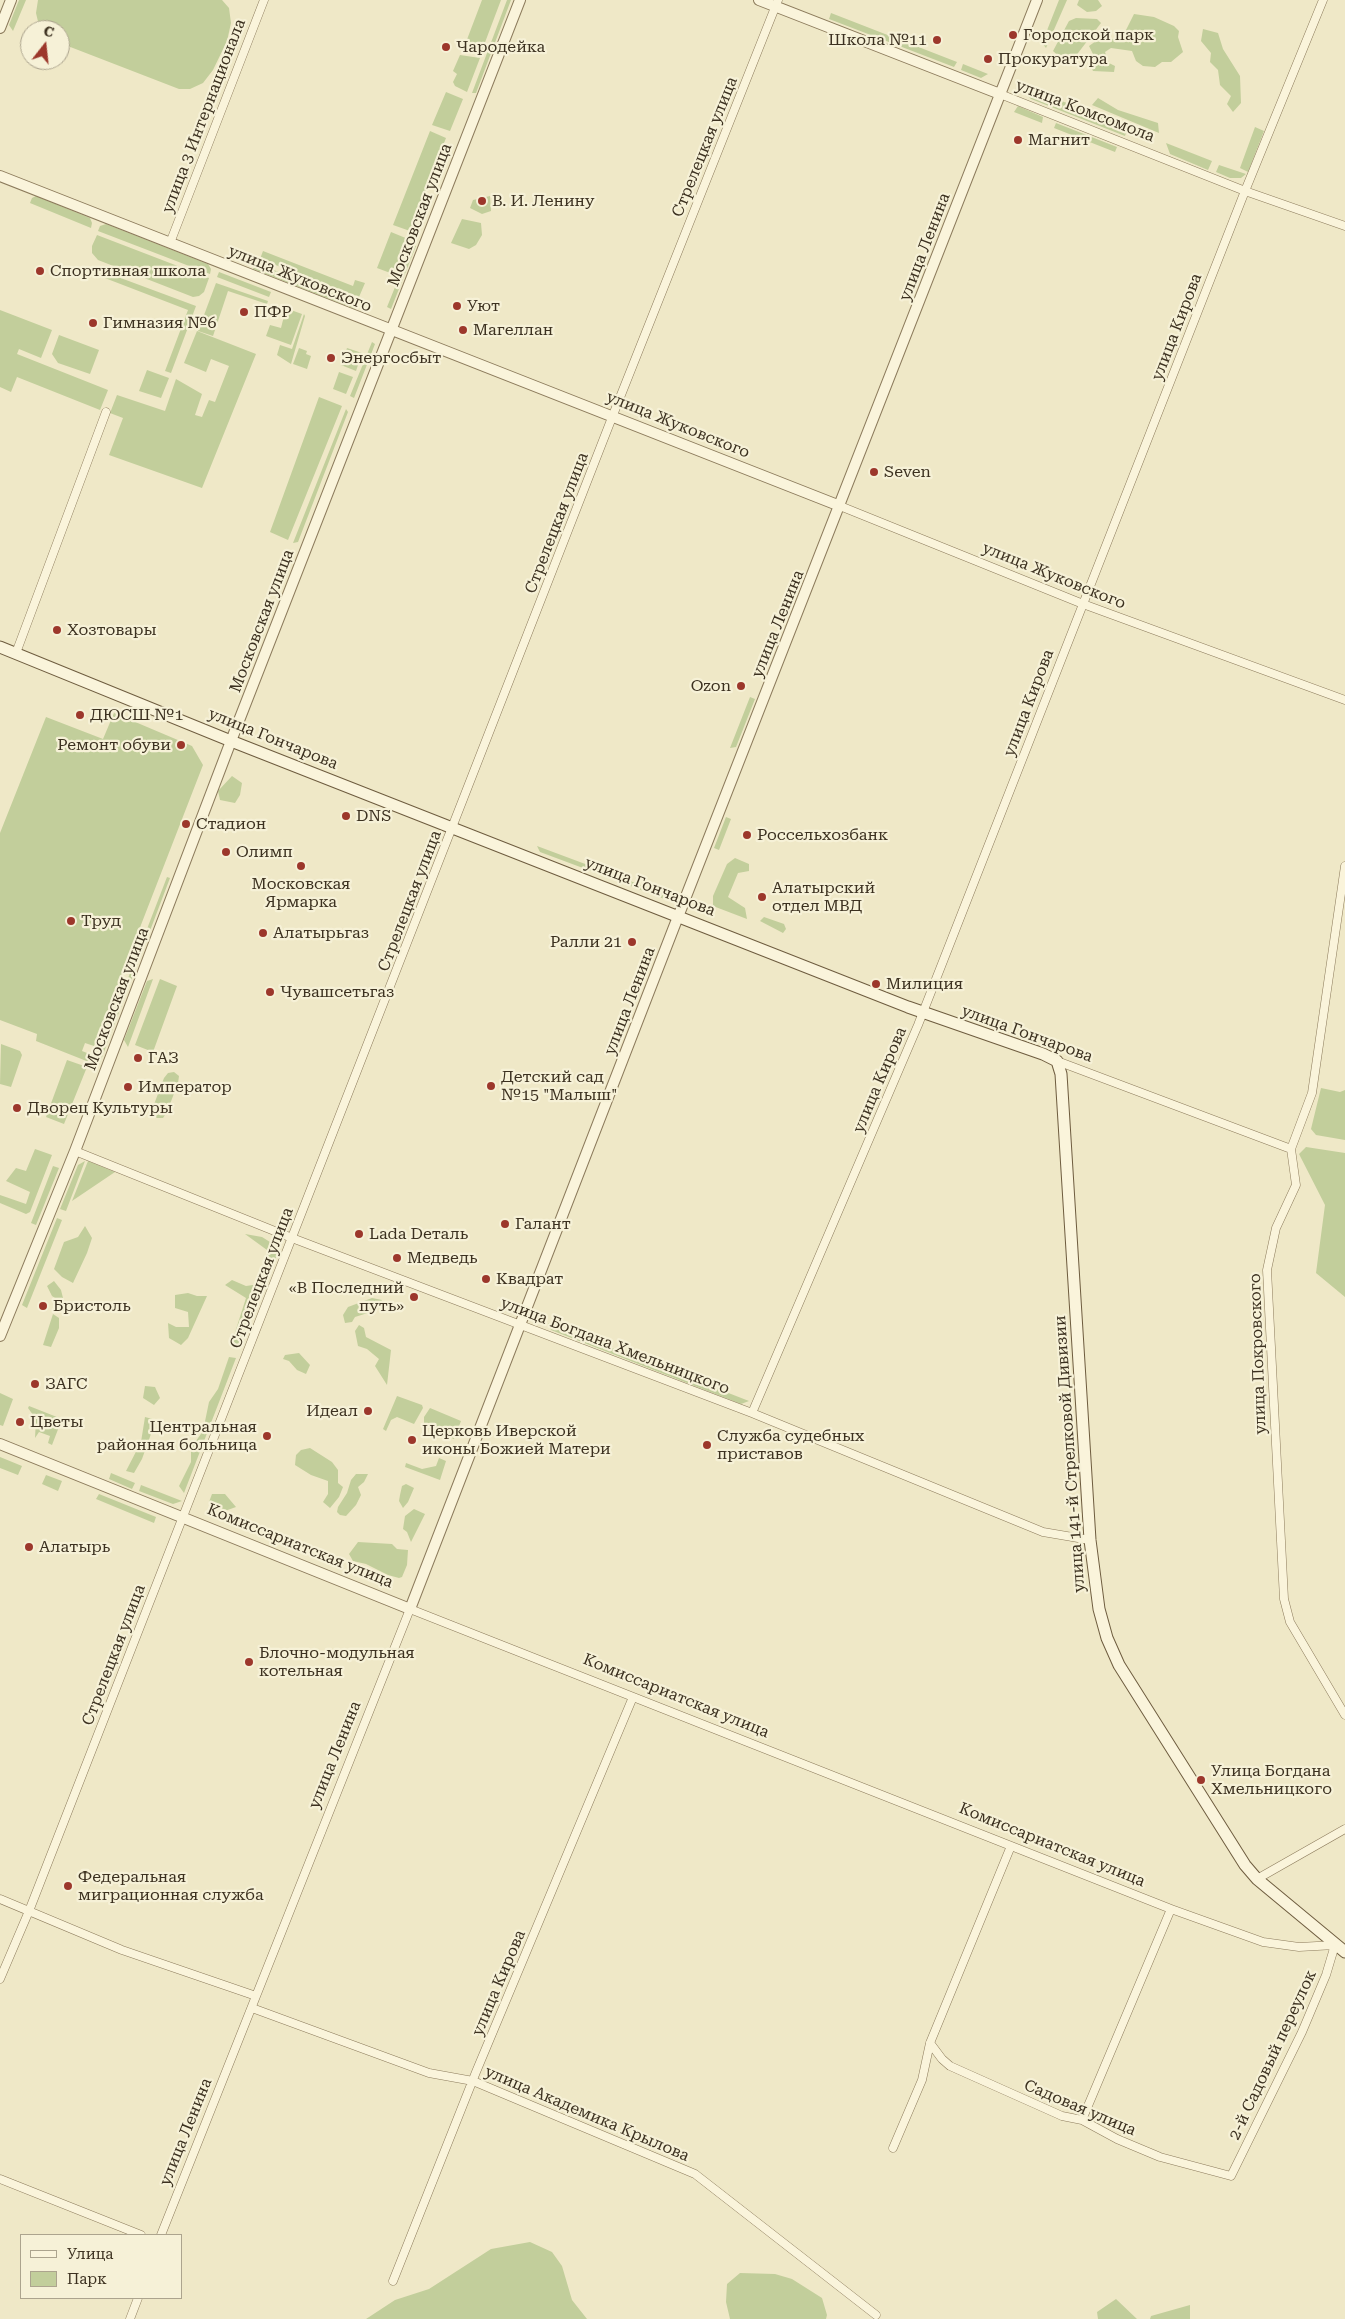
<!DOCTYPE html>
<html>
<head>
<meta charset="utf-8">
<style>
	body { margin:0 }
	#map { position:relative; width:1345px; height:2319px; overflow:hidden; background:#efe8c7; font-family:"Roboto Serif",serif }
	canvas { display:block }
	.legend { position:absolute; left:20px; top:2234px; width:162px; height:65px; box-sizing:border-box; background:#f6f1d7; border:1px solid #aca48e; margin:0; padding:6px 9px; list-style:none; font-size:15px; color:#3c3120 }
	.legend li { display:flex; align-items:center; gap:10px; height:25px }
	.legend b { width:25px; border:1px solid #aca48e }
	.north { position:absolute; left:20px; top:20px; width:50px; height:50px; box-sizing:border-box; background:#f6f1d7; border:1px solid #aca48e; border-radius:50%; rotate:16deg; font-size:14px; font-weight:700; line-height:20px; text-align:center; color:#3c3120 }
	.north::after { content:''; display:block; margin:auto; width:18px; height:22px; background:#9c372b; clip-path:polygon(50% 0,100% 100%,50% 72%,0 100%) }
</style>
</head>
<body>
<div id="map">
<canvas width="1345" height="2319"></canvas>
<ul class="legend">
<li><b style="height:6px;background:#faf4db"></b>Улица</li>
<li><b style="height:14px;background:#c2ce9b"></b>Парк</li>
</ul>
<div class="north">С</div>
</div>
<script>
const ctx = document.querySelector('canvas').getContext('2d');
ctx.lineJoin = 'round';
function paint(path, color) {
  ctx.fillStyle = color;
  ctx.fill(path, 'evenodd');
}
function poly(rows) {
  const path = new Path2D();
  for (const r of rows) {
    path.moveTo(r[0], r[1]);
    for (let i = 2; i < r.length; i += 2) path.lineTo(r[i], r[i + 1]);
  }
  return path;
}
function trace(path, color, width, dash) {
  ctx.strokeStyle = color;
  ctx.lineWidth = width;
  ctx.lineCap = dash ? 'butt' : 'round';
  ctx.setLineDash(dash || []);
  ctx.stroke(path);
}
function drawText(font, color, halo, rows, align = 'center') {
  ctx.font = font + ' "Roboto Serif",serif';
  ctx.lineWidth = 4.5;
  ctx.setLineDash([]);
  ctx.textBaseline = 'middle';
  ctx.strokeStyle = halo;
  ctx.fillStyle = color;
  for (const [text, x, y, turn = 0] of rows) {
    ctx.save();
    ctx.translate(x, y);
    ctx.rotate((+turn || 0) * Math.PI / 180);
    ctx.textAlign = isNaN(turn) ? turn : align;
    if (halo) ctx.strokeText(text, 0, 0);
    ctx.fillText(text, 0, 0);
    ctx.restore();
  }
}
paint(poly([
	[19,0,26,0,13,31,9,25],
	[38,0,222,0,229,8,231,23,227,41,213,70,203,83,190,89,179,89,60,43,60,30,40,30,36,13],
	[482,0,501,0,481,53,463,50],
	[507,0,511,0,476,93,472,93],
	[1059,0,1067,0,1046,48,1042,43],
	[1079,0,1098,0,1102,6,1096,11,1087,12,1077,5],
	[831,13,957,62,954,67,829,19],
	[1134,14,1154,17,1174,26,1179,31,1178,37,1183,52,1171,62,1162,62,1155,67,1143,66,1136,61,1132,51,1111,48,1105,52,1109,63,1115,66,1114,72,1093,71,1091,67,1096,60,1089,46,1096,41,1107,38,1118,40,1124,34],
	[1076,18,1097,19,1101,23,1075,57,1064,61,1053,51,1069,21],
	[1203,29,1218,33,1223,49,1240,76,1241,103,1233,112,1227,104,1231,96,1220,85,1218,70,1210,62,1211,53,1201,41],
	[460,55,480,58,467,92,455,86,453,82,457,74,453,71],
	[963,64,988,74,981,78,961,70],
	[1031,89,1128,127,1125,136,1031,99,1028,96],
	[446,92,463,99,450,131,432,125],
	[1098,98,1118,110,1158,123,1159,133,1092,105],
	[1018,106,1043,117,1042,123,1014,112],
	[1056,123,1117,147,1115,152,1054,128],
	[1255,127,1264,131,1248,172,1240,168],
	[430,131,446,138,410,231,393,225],
	[1166,143,1212,161,1208,170,1170,154],
	[1219,165,1246,174,1241,178,1230,178,1216,172],
	[36,196,90,218,92,223,91,228,30,203,32,198],
	[490,196,491,211,482,214,470,208,473,200],
	[462,219,481,223,482,235,476,245,469,249,451,243],
	[106,224,208,264,211,269,210,274,98,231,100,226],
	[391,232,408,239,393,274,377,268],
	[97,235,209,278,204,292,199,296,193,297,98,260,92,253,92,246],
	[412,245,416,246,391,309,387,307],
	[263,251,353,286,355,280,365,283,359,297,260,259],
	[256,263,357,303,355,309,253,269],
	[91,267,196,306,171,373,165,371,188,310,84,270],
	[219,272,271,292,269,297,217,277],
	[216,283,268,301,267,304,228,291,213,336,198,331],
	[277,305,302,314,291,345,266,336,270,325,281,328,284,316,275,310],
	[0,310,52,330,41,358,19,349,17,354,108,390,100,410,17,377,11,392,0,387],
	[304,314,305,316,291,364,277,355,280,345,292,349],
	[197,331,256,354,202,488,109,455,123,418,110,413,117,395,165,411,176,379,202,394,195,415,202,417,209,400,215,402,229,366,211,359,206,372,184,363],
	[59,335,99,350,90,374,58,363,52,354],
	[372,342,375,344,354,398,350,396],
	[299,348,307,351,306,354,311,356,307,369,293,364],
	[347,348,362,353,356,371,341,365],
	[147,370,169,378,161,398,139,391],
	[339,372,353,377,346,394,333,389],
	[319,397,342,406,288,540,270,532],
	[346,409,348,412,298,542,293,543],
	[750,697,755,699,736,747,730,748],
	[114,713,192,746,203,765,94,1046,85,1043,82,1051,92,1055,89,1062,36,1041,37,1034,0,1020,0,833,46,717,103,739],
	[232,776,242,783,240,795,235,803,220,800,218,791],
	[726,817,731,819,719,850,714,848],
	[537,846,604,871,599,874,540,852],
	[735,858,749,864,749,871,738,873,728,897,745,908,747,919,713,906,713,896,727,864],
	[617,876,669,896,667,900,620,882],
	[167,877,170,878,99,1065,95,1064],
	[764,917,784,924,786,929,783,933,760,921],
	[153,979,128,1047,124,1040,147,981],
	[160,979,177,986,153,1052,135,1045],
	[1,1044,20,1051,22,1055,11,1087,0,1084],
	[67,1060,87,1067,64,1124,46,1117],
	[174,1072,179,1076,178,1083,167,1112,163,1118,157,1118,152,1114,153,1107,164,1078,168,1073],
	[1321,1088,1340,1092,1345,1090,1345,1140,1316,1135,1311,1129],
	[1306,1147,1345,1153,1345,1297,1316,1273,1325,1205,1299,1154],
	[35,1149,52,1155,30,1212,26,1214,0,1203,0,1195,26,1204,30,1192,6,1181,16,1168,26,1171],
	[85,1161,66,1211,60,1209,78,1165],
	[88,1161,115,1172,72,1201],
	[53,1166,59,1168,36,1225,31,1223],
	[57,1218,62,1220,27,1308,22,1305],
	[85,1226,92,1238,87,1253,73,1283,62,1277,54,1269,64,1242,78,1237],
	[245,1234,262,1237,278,1247,275,1262,268,1263,267,1250],
	[232,1280,246,1286,260,1284,263,1291,250,1310,246,1324,247,1334,240,1346,231,1345,246,1298,225,1285],
	[54,1281,61,1290,63,1298,61,1302,52,1296,47,1286],
	[188,1293,197,1296,207,1296,188,1338,181,1345,169,1338,168,1323,176,1327,189,1327,188,1312,175,1308,175,1295],
	[372,1298,382,1300,377,1310,355,1317,352,1322,345,1323,343,1315,348,1307],
	[53,1314,59,1318,59,1328,51,1347,43,1345],
	[548,1323,749,1401,741,1404,551,1330],
	[359,1325,364,1328,366,1337,391,1350,387,1385,375,1366,379,1359,367,1349,358,1346,355,1331],
	[299,1353,310,1365,306,1374,297,1370,289,1361,283,1359,285,1355],
	[229,1357,236,1358,184,1493,179,1486,191,1462,191,1448,203,1431,209,1402,218,1389],
	[145,1386,155,1387,160,1398,154,1405,143,1398],
	[0,1393,13,1399,3,1426,0,1425],
	[397,1396,422,1405,423,1408,414,1424,397,1417,391,1420,386,1431,383,1429],
	[29,1406,62,1419,52,1445,48,1443,50,1436,39,1432,35,1438,36,1419,28,1408],
	[430,1408,461,1421,454,1439,424,1426,424,1417],
	[145,1417,156,1420,142,1459,134,1473,126,1471,141,1442],
	[310,1448,332,1462,338,1470,338,1483,343,1487,339,1497,330,1508,323,1502,328,1494,328,1481,311,1475,295,1465,296,1455,301,1450],
	[0,1457,22,1466,18,1475,0,1468],
	[439,1458,446,1461,440,1480,405,1467,406,1463,422,1469,436,1466],
	[111,1473,135,1483,132,1489,109,1479],
	[356,1474,368,1474,364,1482,358,1487,361,1495,356,1505,346,1516,340,1515,337,1512,338,1507,347,1493,351,1480],
	[46,1475,62,1481,58,1491,42,1484],
	[406,1484,414,1488,408,1502,403,1508,399,1501,400,1495,402,1486],
	[141,1485,182,1501,173,1504,139,1491],
	[99,1494,156,1517,154,1523,96,1499],
	[212,1494,225,1494,236,1507,222,1512,209,1502],
	[414,1509,425,1514,411,1542,407,1532,403,1529,405,1516],
	[358,1542,392,1544,397,1549,408,1550,407,1565,402,1577,399,1578,388,1575,366,1564,353,1561,349,1554],
	[530,2242,552,2252,562,2266,572,2300,587,2319,366,2319,395,2300,429,2289,491,2249],
	[740,2273,775,2274,792,2279,822,2298,827,2315,826,2319,730,2319,726,2302,727,2284],
	[1116,2299,1137,2319,1098,2319,1097,2312],
	[1190,2305,1190,2319,1150,2319,1151,2316]
]), '#c2ce9b');
const minor = poly([
	[1000,94,1245,191,1345,226],
	[170,243,264,0],
	[840,506,1083,604,1345,700],
	[16,653,106,412],
	[1345,866,1312,1093,1291,1149,1296,1185,1276,1228,1267,1270,1284,1599,1290,1622,1345,1715],
	[1057,1061,1291,1149],
	[75,1151,292,1238,752,1413,1043,1532,1090,1540],
	[752,1413,918,1025,1245,191,1323,0],
	[1257,1879,1345,1829],
	[0,1899,122,1950,256,1996],
	[0,1979,29,1911,613,415,778,0],
	[252,2008,429,2073,473,2081,695,2174,876,2315],
	[1082,2120,1171,1909],
	[893,2148,922,2080,930,2043,1011,1846],
	[0,2179,141,2235],
	[161,2235,410,1609,1171,1909,1263,1942,1299,1947,1335,1945,1326,1975,1302,2032,1231,2176,1160,2157,1117,2139,1082,2120,1062,2116,950,2066,942,2059,930,2043],
	[393,2281,476,2072,633,1697],
	[130,2319,138,2298]
]);
const tertiary = poly([
	[759,0,1000,94],
	[0,28,11,0],
	[0,176,840,506],
	[0,1336,75,1151,231,741,520,0],
	[0,1444,410,1609,674,927,1037,0]
]);
const secondary = poly([
	[0,647,231,741,908,1007,1043,1054,1057,1061,1061,1074,1090,1540,1099,1609,1107,1638,1119,1665,1245,1865,1257,1879,1345,1952]
]);
trace(minor, '#8c7b5c', 9);
trace(tertiary, '#8c7b5c', 12);
trace(secondary, '#6e5c3f', 13);
trace(minor, '#faf4db', 8);
trace(tertiary, '#faf4db', 10);
trace(secondary, '#faf4db', 11);
for (const [x, y, r, color] of [
	[1013,35,5,"#9c372b"],
	[937,40,5,"#9c372b"],
	[446,47,5,"#9c372b"],
	[988,59,5,"#9c372b"],
	[1018,140,5,"#9c372b"],
	[482,201,5,"#9c372b"],
	[40,271,5,"#9c372b"],
	[457,306,5,"#9c372b"],
	[244,312,5,"#9c372b"],
	[93,323,5,"#9c372b"],
	[463,330,5,"#9c372b"],
	[331,358,5,"#9c372b"],
	[874,472,5,"#9c372b"],
	[57,630,5,"#9c372b"],
	[741,686,5,"#9c372b"],
	[80,715,5,"#9c372b"],
	[181,745,5,"#9c372b"],
	[346,816,5,"#9c372b"],
	[186,824,5,"#9c372b"],
	[747,835,5,"#9c372b"],
	[226,852,5,"#9c372b"],
	[301,866,5,"#9c372b"],
	[762,897,5,"#9c372b"],
	[71,921,5,"#9c372b"],
	[263,933,5,"#9c372b"],
	[632,942,5,"#9c372b"],
	[876,984,5,"#9c372b"],
	[270,992,5,"#9c372b"],
	[138,1058,5,"#9c372b"],
	[491,1086,5,"#9c372b"],
	[128,1087,5,"#9c372b"],
	[17,1108,5,"#9c372b"],
	[505,1224,5,"#9c372b"],
	[359,1234,5,"#9c372b"],
	[397,1258,5,"#9c372b"],
	[486,1279,5,"#9c372b"],
	[414,1297,5,"#9c372b"],
	[43,1306,5,"#9c372b"],
	[35,1384,5,"#9c372b"],
	[368,1411,5,"#9c372b"],
	[20,1422,5,"#9c372b"],
	[267,1436,5,"#9c372b"],
	[412,1440,5,"#9c372b"],
	[707,1445,5,"#9c372b"],
	[29,1547,5,"#9c372b"],
	[249,1662,5,"#9c372b"],
	[1201,1780,5,"#9c372b"],
	[68,1886,5,"#9c372b"]
]) {
  const dot = new Path2D();
  dot.arc(x, y, r, 0, 2 * Math.PI);
  ctx.fillStyle = color;
  ctx.fill(dot);
  trace(dot, '#f6f1d7', 2);
}
drawText('16px', '#3c3120', '#f6f1d7', [
	["Городской парк",1023,35],
	["Школа №11",927,40,"right"],
	["Чародейка",456,47],
	["Прокуратура",998,59],
	["Магнит",1028,140],
	["В. И. Ленину",492,201],
	["Спортивная школа",50,271],
	["Уют",467,306],
	["ПФР",254,312],
	["Гимназия №6",103,323],
	["Магеллан",473,330],
	["Энергосбыт",341,358],
	["Seven",884,472],
	["Хозтовары",67,630],
	["Ozon",731,686,"right"],
	["ДЮСШ №1",90,715],
	["Ремонт обуви",171,745,"right"],
	["DNS",356,816],
	["Стадион",196,824],
	["Россельхозбанк",757,835],
	["Олимп",236,852],
	["Московская",301,884,"center"],
	["Ярмарка",301,902,"center"],
	["Алатырский",772,888],
	["отдел МВД",772,906],
	["Труд",81,921],
	["Алатырьгаз",273,933],
	["Ралли 21",622,942,"right"],
	["Милиция",886,984],
	["Чувашсетьгаз",280,992],
	["ГАЗ",148,1058],
	["Детский сад",501,1077],
	["№15 \"Малыш\"",501,1095],
	["Император",138,1087],
	["Дворец Культуры",27,1108],
	["Галант",515,1224],
	["Lada Dеталь",369,1234],
	["Медведь",407,1258],
	["Квадрат",496,1279],
	["«В Последний",404,1288,"right"],
	["путь»",404,1306,"right"],
	["Бристоль",53,1306],
	["ЗАГС",45,1384],
	["Идеал",358,1411,"right"],
	["Цветы",30,1422],
	["Центральная",257,1427,"right"],
	["районная больница",257,1445,"right"],
	["Церковь Иверской",422,1431],
	["иконы Божией Матери",422,1449],
	["Служба судебных",717,1436],
	["приставов",717,1454],
	["Алатырь",39,1547],
	["Блочно-модульная",259,1653],
	["котельная",259,1671],
	["Улица Богдана",1211,1771],
	["Хмельницкого",1211,1789],
	["Федеральная",78,1877],
	["миграционная служба",78,1895]
], 'left');
drawText('16px', '#3c3120', '#f6f1d7', [
	["улица Комсомола",1085,111,21],
	["улица 3 Интернационала",204,116,-69],
	["Стрелецкая улица",705,147,-68],
	["Московская улица",420,215,-69],
	["улица Ленина",925,247,-69],
	["улица Жуковского",300,279,22],
	["улица Кирова",1177,327,-69],
	["улица Жуковского",678,425,22],
	["Стрелецкая улица",557,523,-69],
	["улица Жуковского",1054,576,22],
	["Московская улица",262,621,-69],
	["улица Ленина",778,624,-68],
	["улица Кирова",1029,703,-69],
	["улица Гончарова",273,739,22],
	["улица Гончарова",650,887,21],
	["Стрелецкая улица",410,901,-69],
	["Московская улица",117,999,-69],
	["улица Ленина",630,1001,-69],
	["улица Гончарова",1027,1034,20],
	["улица Кирова",880,1080,-67],
	["Стрелецкая улица",262,1278,-69],
	["улица Богдана Хмельницкого",615,1346,21],
	["улица Покровского",1258,1354,-92],
	["улица 141-й Стрелковой Дивизии",1070,1454,-94],
	["Комиссариатская улица",300,1546,22],
	["Стрелецкая улица",114,1655,-69],
	["Комиссариатская улица",676,1696,22],
	["улица Ленина",335,1755,-68],
	["Комиссариатская улица",1052,1845,22],
	["улица Кирова",499,1983,-67],
	["2-й Садовый переулок",1273,2055,-65],
	["Садовая улица",1080,2108,23],
	["улица Академика Крылова",587,2114,23],
	["улица Ленина",186,2132,-68]
]);
</script>
</body>
</html>
